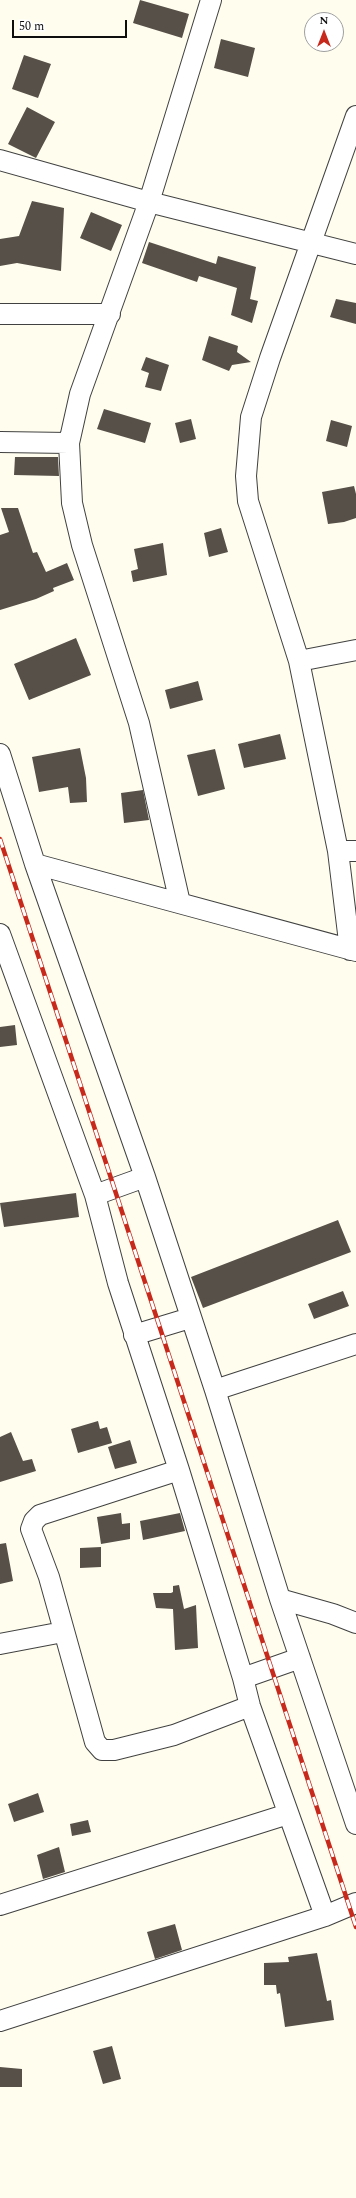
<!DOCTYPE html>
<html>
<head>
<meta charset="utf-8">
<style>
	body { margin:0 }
	#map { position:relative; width:356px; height:2198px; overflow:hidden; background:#fffeee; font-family:Spectral,serif }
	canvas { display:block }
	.north { position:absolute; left:304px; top:12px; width:40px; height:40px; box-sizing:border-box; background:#fff; border:1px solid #9f9f9f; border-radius:50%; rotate:0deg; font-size:11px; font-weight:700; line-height:16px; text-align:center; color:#0e0e0e }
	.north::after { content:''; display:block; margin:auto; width:14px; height:18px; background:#c7291c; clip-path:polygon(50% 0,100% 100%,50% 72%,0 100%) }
	.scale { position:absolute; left:12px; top:20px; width:115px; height:18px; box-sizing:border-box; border:2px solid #0e0e0e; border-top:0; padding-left:5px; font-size:12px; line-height:14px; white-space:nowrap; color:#0e0e0e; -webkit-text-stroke:3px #fff; paint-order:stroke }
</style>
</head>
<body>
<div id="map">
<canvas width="356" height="2198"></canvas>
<div class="north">N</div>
<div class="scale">50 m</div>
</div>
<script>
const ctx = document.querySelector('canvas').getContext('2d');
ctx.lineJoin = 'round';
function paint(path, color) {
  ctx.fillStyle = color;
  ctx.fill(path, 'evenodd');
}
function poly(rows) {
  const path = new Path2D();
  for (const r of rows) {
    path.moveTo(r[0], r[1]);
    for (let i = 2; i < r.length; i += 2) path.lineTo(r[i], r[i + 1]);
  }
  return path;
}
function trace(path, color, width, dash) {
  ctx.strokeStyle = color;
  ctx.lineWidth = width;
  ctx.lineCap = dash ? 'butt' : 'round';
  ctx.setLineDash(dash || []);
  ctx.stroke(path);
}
paint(poly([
	[140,0,189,14,182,38,133,23],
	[221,39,255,48,248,77,214,68],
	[24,55,51,64,38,98,12,89],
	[27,107,55,122,36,158,8,144],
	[32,201,64,208,61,271,17,263,0,266,0,239,19,236],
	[91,212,122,225,111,251,80,238],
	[149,242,216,264,218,256,256,267,250,299,258,301,252,323,231,315,237,288,199,276,197,282,142,263],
	[336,299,356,303,356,324,330,317],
	[209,336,238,346,237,352,251,362,232,365,229,371,202,360],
	[146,357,169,365,161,391,145,387,149,373,141,370],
	[104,409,151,423,145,443,97,429],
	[191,419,196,439,180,443,175,423],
	[331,420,352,426,347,447,326,441],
	[15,457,58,457,59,476,14,475],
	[354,486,356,494,356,518,344,522,328,524,322,492],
	[1,508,18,508,33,553,37,552,46,572,67,563,74,580,53,588,54,591,36,599,0,610,0,535,9,532],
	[221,528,228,552,209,557,204,533],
	[163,543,167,575,133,582,131,571,138,569,134,549],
	[76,638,91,675,29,700,14,664],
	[198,681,203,700,170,709,165,690],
	[280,734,286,759,244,768,238,744],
	[80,748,86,778,87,802,70,803,68,787,39,792,32,757],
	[215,749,225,789,198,796,187,755],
	[143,790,149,820,124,823,121,793],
	[15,1025,17,1045,0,1047,0,1027],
	[76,1193,79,1217,4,1227,0,1203],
	[338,1220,351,1252,203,1308,191,1277],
	[343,1291,349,1306,314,1319,308,1304],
	[98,1421,100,1429,107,1427,112,1443,78,1453,71,1429],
	[11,1432,23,1461,32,1459,36,1471,0,1482,0,1437],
	[130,1440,137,1463,115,1469,108,1447],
	[121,1513,122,1524,130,1523,130,1539,101,1544,97,1517],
	[180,1513,185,1531,143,1540,140,1521],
	[6,1543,13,1581,0,1584,0,1544],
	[101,1547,101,1567,80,1568,80,1548],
	[179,1585,184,1609,196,1605,198,1648,175,1650,173,1609,156,1608,153,1593,171,1593,173,1592,173,1586],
	[38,1793,44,1812,14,1822,8,1804],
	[88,1820,91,1832,72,1836,70,1824],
	[59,1847,65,1872,43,1879,37,1855],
	[175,1924,182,1950,155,1959,147,1932],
	[317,1953,327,2001,331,2000,334,2020,285,2027,280,1993,277,1994,276,1985,264,1985,264,1963,289,1962,288,1957],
	[112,2046,121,2079,103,2084,93,2051],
	[0,2067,22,2069,22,2087,0,2087]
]), '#575049');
const minor = poly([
	[0,160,149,202,356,254],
	[0,314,110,314],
	[0,442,69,443],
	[299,661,356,650],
	[0,754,35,864,145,1177,215,1390,280,1599,356,1824],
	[338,851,356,851],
	[35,864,356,951],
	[180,903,139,723,82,545,72,503,69,443,80,394,149,202,211,0],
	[0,934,95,1195,118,1283,179,1470,243,1678,250,1706,325,1916],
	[350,950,338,851,299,661,248,501,246,476,251,417,270,358,356,116],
	[95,1195,145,1177],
	[134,1335,190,1318],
	[215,1390,356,1344],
	[179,1470,40,1515,34,1521,31,1529,49,1577,95,1742,102,1750,114,1750,174,1735,250,1706],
	[280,1599,333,1614,356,1623],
	[0,1644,63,1632],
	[243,1678,300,1658],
	[0,1905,288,1814],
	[0,2021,325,1916,356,1903]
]);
trace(minor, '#414141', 22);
trace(minor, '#fff', 20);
const rail = poly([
	[0,839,356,1927]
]);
trace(rail, '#c7291c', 4.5);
trace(rail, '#fff', 3, [9]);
</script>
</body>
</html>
